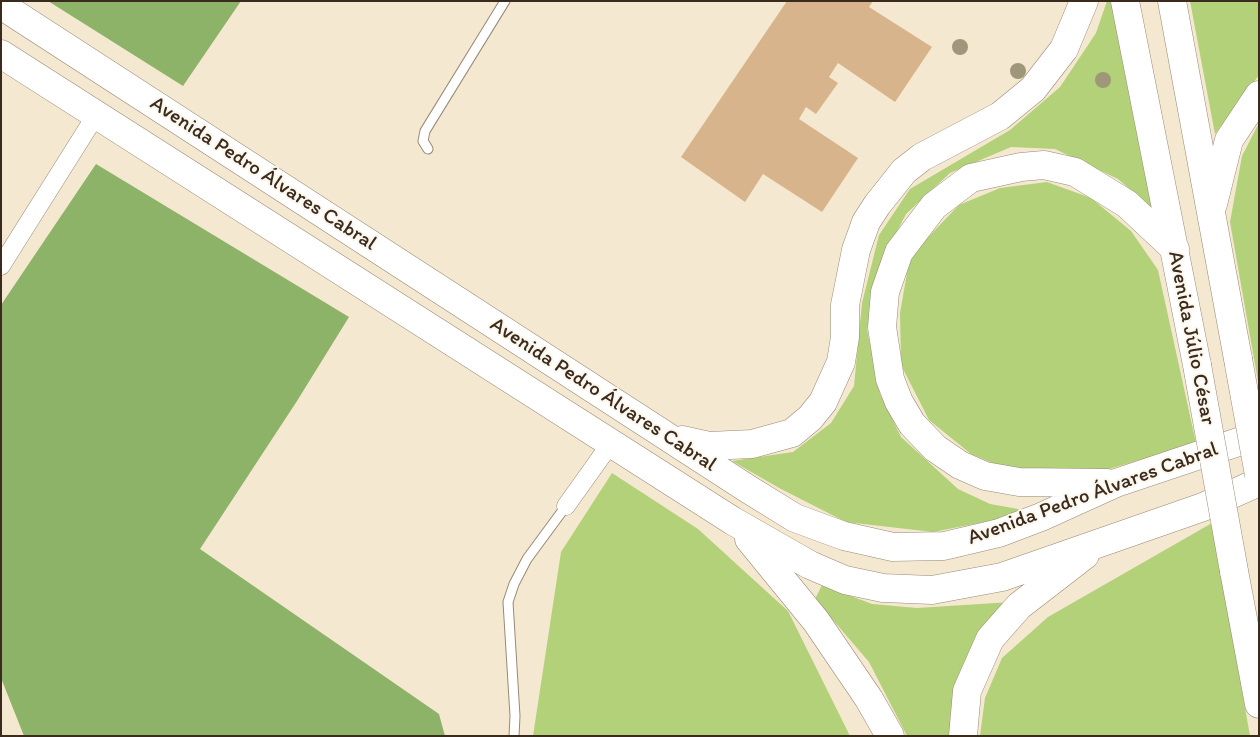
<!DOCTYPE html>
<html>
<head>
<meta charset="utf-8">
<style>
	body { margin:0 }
	#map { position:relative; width:1260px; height:737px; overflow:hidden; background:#f5e8d0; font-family:Itim,sans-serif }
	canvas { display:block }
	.frame { position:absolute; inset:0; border:2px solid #3b2a1e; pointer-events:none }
</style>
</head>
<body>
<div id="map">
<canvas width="1260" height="737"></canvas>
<div class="frame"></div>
</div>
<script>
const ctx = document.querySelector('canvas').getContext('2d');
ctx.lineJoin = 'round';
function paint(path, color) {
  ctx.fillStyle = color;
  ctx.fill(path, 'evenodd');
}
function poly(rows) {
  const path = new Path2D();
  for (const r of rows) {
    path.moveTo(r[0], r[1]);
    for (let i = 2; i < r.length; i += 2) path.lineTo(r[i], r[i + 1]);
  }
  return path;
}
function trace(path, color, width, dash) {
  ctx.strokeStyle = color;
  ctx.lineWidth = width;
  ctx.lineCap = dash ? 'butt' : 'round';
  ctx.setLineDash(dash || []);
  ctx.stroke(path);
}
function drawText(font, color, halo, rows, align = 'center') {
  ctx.font = font + ' Itim,sans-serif';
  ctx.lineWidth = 4;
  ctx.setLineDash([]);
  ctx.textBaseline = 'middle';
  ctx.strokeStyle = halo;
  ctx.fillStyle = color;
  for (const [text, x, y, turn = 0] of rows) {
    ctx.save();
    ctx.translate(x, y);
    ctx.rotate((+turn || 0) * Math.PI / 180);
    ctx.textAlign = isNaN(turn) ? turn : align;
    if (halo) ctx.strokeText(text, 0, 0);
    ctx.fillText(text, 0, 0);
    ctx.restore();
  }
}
paint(poly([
	[1107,1,1116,1,1155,211,1118,179,1055,149,1011,147,950,173,906,214,881,262,867,329,880,394,901,437,958,489,990,504,1035,512,933,532,846,522,781,489,732,461,793,452,831,423,854,386,862,303,879,235,910,189,1010,130,1060,87,1096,33],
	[1190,1,1259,1,1259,75,1215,134],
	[1259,123,1259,387,1230,222,1242,156],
	[1047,182,1091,198,1131,231,1158,270,1196,443,1096,473,1019,474,971,454,929,420,901,365,900,313,910,256,959,205,1000,188],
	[612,473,698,529,788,611,850,736,533,736,561,552],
	[1212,523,1250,736,980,736,985,698,1002,658,1048,617],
	[822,585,872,604,917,608,1011,602,977,645,950,716,950,736,907,736,869,662,815,599]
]), '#b2d178');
paint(poly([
	[48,1,241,1,183,86],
	[96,164,349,317,297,401,200,549,439,714,445,736,24,736,1,678,1,305]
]), '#8db368');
paint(poly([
	[787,1,873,1,869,7,932,47,895,102,838,63,829,77,838,83,816,114,806,107,799,119,858,158,822,212,763,174,745,202,681,157]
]), '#d7b48c');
const lane = poly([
	[428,149,423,141,425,131,505,1],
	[514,736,515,716,508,602,514,584,527,559,566,506]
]);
const street = poly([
	[1,266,96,115],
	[566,506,611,443]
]);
const primary = poly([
	[1125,1,1197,365],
	[1172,1,1238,359],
	[1,5,748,489,795,518,844,536,893,547,944,546,999,533,1041,517,1116,483,1259,435],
	[1,54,733,521,810,565,845,580,883,588,932,590,1002,577,1203,507,1259,482],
	[1213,204,1229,140,1259,95],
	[682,440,709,446,752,444,792,433,810,418,823,402,841,362,845,337,845,305,856,250,866,222,877,205,904,171,922,157,1000,116,1033,89,1064,49,1084,1],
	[1107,483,1019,482,985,476,960,465,935,448,912,424,899,402,890,379,882,327,885,292,899,252,934,206,971,178,1021,167,1044,165,1075,172,1127,204,1175,249],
	[749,539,816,621,869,699,890,736],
	[1234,571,1259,704],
	[963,736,967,691,990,639,1019,606,1085,555]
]);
trace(lane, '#988977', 11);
trace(street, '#988977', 19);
trace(primary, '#988977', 29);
trace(lane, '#fff', 9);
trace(street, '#fff', 18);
trace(primary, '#fff', 28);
const primaryBridge = poly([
	[1238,359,1259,475],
	[1197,365,1234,571]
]);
trace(primaryBridge, '#988977', 29, []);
trace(primaryBridge, '#fff', 28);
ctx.fillStyle = '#9f977a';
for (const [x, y] of [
	[960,47],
	[1018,71],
	[1103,80]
]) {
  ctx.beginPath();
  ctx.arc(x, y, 8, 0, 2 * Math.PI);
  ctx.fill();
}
drawText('21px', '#3b2a1e', '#fbf7ec', [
	["Avenida Pedro Álvares Cabral",263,174,33],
	["Avenida Júlio César",1191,338,79],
	["Avenida Pedro Álvares Cabral",603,395,33],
	["Avenida Pedro Álvares Cabral",1093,494,-20]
]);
</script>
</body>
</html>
